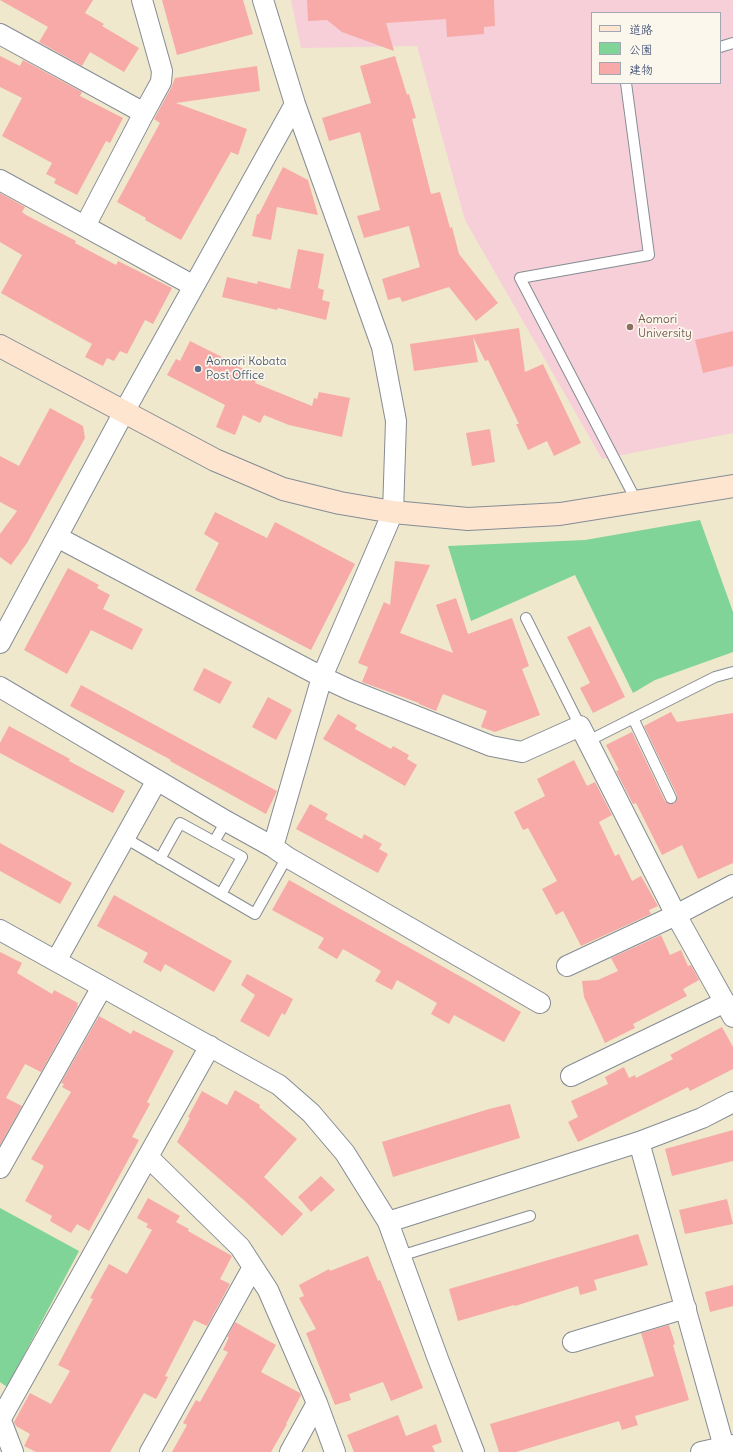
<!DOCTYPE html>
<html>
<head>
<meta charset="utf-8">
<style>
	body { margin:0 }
	#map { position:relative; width:733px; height:1452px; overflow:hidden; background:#efe8cc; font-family:Delius,"Klee One",sans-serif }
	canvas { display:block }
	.legend { position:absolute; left:591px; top:12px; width:130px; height:72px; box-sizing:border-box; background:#fbf7ec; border:1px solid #a1a7b3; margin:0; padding:5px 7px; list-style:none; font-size:12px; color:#1b2f5e }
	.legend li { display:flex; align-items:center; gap:8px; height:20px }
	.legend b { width:20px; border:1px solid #a1a7b3 }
</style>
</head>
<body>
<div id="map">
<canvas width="733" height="1452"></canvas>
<ul class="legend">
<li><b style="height:5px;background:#fde5d0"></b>道路</li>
<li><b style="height:11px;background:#80d497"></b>公園</li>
<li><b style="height:11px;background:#f7aaa8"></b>建物</li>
</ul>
</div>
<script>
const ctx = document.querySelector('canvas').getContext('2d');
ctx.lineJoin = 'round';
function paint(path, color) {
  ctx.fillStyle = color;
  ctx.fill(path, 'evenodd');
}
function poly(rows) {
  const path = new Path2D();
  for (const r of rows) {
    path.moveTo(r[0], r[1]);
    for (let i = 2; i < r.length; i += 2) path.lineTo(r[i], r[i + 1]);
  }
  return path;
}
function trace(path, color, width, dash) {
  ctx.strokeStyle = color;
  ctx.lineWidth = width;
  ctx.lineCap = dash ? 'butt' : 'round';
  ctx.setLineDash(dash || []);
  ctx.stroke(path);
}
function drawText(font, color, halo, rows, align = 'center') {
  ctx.font = font + ' Delius,sans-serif';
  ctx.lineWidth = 3.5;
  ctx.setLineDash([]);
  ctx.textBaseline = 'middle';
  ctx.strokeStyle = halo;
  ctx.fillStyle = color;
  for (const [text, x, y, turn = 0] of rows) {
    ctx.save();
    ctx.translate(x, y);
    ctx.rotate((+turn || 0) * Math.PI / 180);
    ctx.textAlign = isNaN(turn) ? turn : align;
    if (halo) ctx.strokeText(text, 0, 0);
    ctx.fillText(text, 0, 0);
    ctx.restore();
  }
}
paint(poly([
	[291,0,733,0,733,433,602,459,465,220,417,46,301,48],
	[592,13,720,13,720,83,592,83]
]), '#f6cfd8');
paint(poly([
	[700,520,733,612,733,652,655,680,633,693,575,575,471,621,448,546,585,540],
	[0,1208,79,1251,7,1387,0,1382]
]), '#80d497');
paint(poly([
	[0,0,93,0,85,13,104,24,102,26,139,48,124,72,90,52,82,66,39,42,48,27],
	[162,0,243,0,253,34,177,55],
	[307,0,494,0,495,26,484,27,484,34,447,37,446,19,386,23,394,51,342,32,327,20,308,21],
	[0,56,20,66,23,60,82,92,80,96,123,118,110,143,106,141,77,195,54,183,56,179,46,174,52,163,2,136,22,98,0,87],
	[395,56,407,95,409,94,416,118,412,119,431,194,440,192,450,228,452,227,459,254,498,303,476,321,449,287,402,302,400,297,388,300,382,279,420,267,409,226,364,238,357,216,380,210,360,132,329,141,322,118,371,103,360,66],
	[257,66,260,91,176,103,247,129,238,155,231,152,181,240,145,220,146,218,117,202,160,123,154,119,171,88,175,78],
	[283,167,308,180,318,215,277,207,271,240,252,236,257,214,259,214],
	[0,193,25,207,22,212,26,215,76,241,75,243,116,265,118,261,172,288,153,324,145,320,127,354,120,351,114,361,107,358,103,366,85,357,92,344,1,293,22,255,0,242],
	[298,249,324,254,318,288,324,290,322,300,330,302,326,320,278,308,277,310,222,297,227,277,257,284,258,281,290,289],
	[519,328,525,372,543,364,581,443,554,456,547,441,528,450,516,424,519,424,488,360,485,361,473,337,478,362,414,371,410,344],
	[733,331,733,366,703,373,695,340],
	[190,341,228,360,227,362,259,375,255,383,312,406,314,398,317,399,319,392,350,398,342,437,289,425,264,415,260,423,243,415,235,435,216,427,225,405,167,375,176,359,180,361],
	[50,408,83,426,85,438,27,543,11,565,0,557,0,534,17,511,0,502,0,456,19,466],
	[490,429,495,462,472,466,466,433],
	[215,512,267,538,275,522,355,564,311,650,195,590,219,543,204,534],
	[395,561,430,565,400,633,453,653,436,605,456,598,468,634,512,618,529,666,522,669,540,715,495,732,481,727,487,711,443,694,436,711,419,704,419,703,362,682,368,667,358,663,381,609,384,602,390,605],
	[68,568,99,585,97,588,110,595,103,609,143,629,132,650,91,630,67,674,24,650],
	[590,626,625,697,593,713,580,688,590,683,567,637],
	[204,668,232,682,220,704,193,690],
	[81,685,277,791,266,814,170,761,171,760,70,706],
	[268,697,292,710,276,740,252,727],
	[671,712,677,722,733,713,733,863,698,879,682,845,662,855,636,803,633,804,616,771,619,770,606,745,632,732,665,801,670,804,674,804,677,799,677,795,644,726],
	[338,714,357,725,355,729,391,749,393,746,409,755,407,759,417,765,405,786,323,739],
	[9,726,70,759,69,761,125,791,113,813,0,753,0,743],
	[574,760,587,786,595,782,612,815,599,822,615,856,619,854,632,881,641,876,658,906,649,910,651,914,581,946,563,911,556,915,542,889,557,881,528,828,523,830,514,812,545,796,537,779],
	[310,804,328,814,325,819,362,839,364,834,382,844,379,849,388,854,378,873,296,829],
	[0,843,72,883,60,904,0,871],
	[289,880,472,983,521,1012,504,1042,454,1015,449,1024,431,1014,437,1003,397,980,392,990,375,981,381,971,343,949,337,959,318,948,324,938,272,910],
	[114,895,232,961,214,992,165,964,161,972,143,962,148,953,97,926],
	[661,935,670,955,681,950,688,966,691,965,699,980,683,989,687,996,633,1024,635,1028,605,1043,584,997,582,981,598,980,618,971,611,958],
	[0,952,22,963,17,973,52,994,54,990,78,1003,77,1005,78,1006,41,1072,25,1064,6,1098,22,1106,0,1145],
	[247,974,293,999,285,1015,282,1013,269,1037,240,1021,255,995,241,985],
	[99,1016,131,1034,133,1030,174,1051,147,1102,150,1104,132,1137,139,1140,89,1231,77,1224,71,1233,50,1221,52,1216,25,1201,44,1166,31,1159,71,1092,62,1087,64,1084,61,1083],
	[722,1027,733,1047,733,1069,690,1091,688,1087,578,1142,568,1122,578,1117,571,1101,608,1084,605,1077,624,1067,629,1078,635,1075,636,1078,673,1059,670,1055],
	[235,1090,260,1105,259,1107,297,1139,264,1177,303,1214,282,1236,246,1202,177,1142,190,1118,188,1117,202,1091,227,1105],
	[510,1104,520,1138,393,1177,382,1142,489,1109],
	[733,1130,733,1161,672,1176,665,1149],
	[321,1176,335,1190,311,1212,298,1197],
	[148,1198,180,1216,176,1222,189,1229,188,1231,232,1256,220,1279,230,1284,207,1326,194,1320,165,1376,168,1377,156,1399,144,1393,110,1452,36,1452,24,1446,30,1434,16,1426,14,1422,30,1393,51,1404,70,1371,58,1365,93,1299,90,1298,109,1264,127,1274,152,1230,146,1227,148,1224,137,1218],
	[727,1199,733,1224,685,1234,679,1210],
	[638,1234,648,1265,594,1280,597,1290,580,1295,578,1286,515,1306,514,1305,458,1321,449,1289],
	[368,1256,378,1281,380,1280,423,1388,391,1401,383,1382,349,1394,351,1400,335,1405,306,1333,316,1329,299,1298,304,1296,299,1285,329,1269,330,1271],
	[733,1285,733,1306,710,1312,705,1292],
	[235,1322,276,1345,261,1372,300,1393,301,1395,286,1424,287,1424,271,1452,172,1452,187,1425,183,1423,196,1400,200,1402,228,1352,223,1350,229,1337,227,1337],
	[669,1325,675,1344,673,1345,689,1400,635,1416,638,1425,622,1430,619,1421,516,1452,499,1452,490,1424,654,1376,641,1333],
	[398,1415,406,1436,436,1424,442,1442,432,1446,435,1452,354,1452,347,1435]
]), '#f7aaa8');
const lane = poly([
	[720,47,733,43],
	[626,83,649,255,520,278,637,502],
	[526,618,580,726],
	[633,718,671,798],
	[588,741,715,677,733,672],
	[125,838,255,914,287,857],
	[214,842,226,821],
	[160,859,180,823,242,857,221,894],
	[400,1256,530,1216]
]);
const street = poly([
	[263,0,295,104,382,347,396,421,393,512,322,677,273,847],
	[0,34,144,113],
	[0,180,194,286],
	[85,226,144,113,161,82,162,71,142,0],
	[57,537,322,677,350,690,491,746,522,752,580,726,676,915,733,885],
	[0,643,124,412,295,104],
	[0,687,226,821,273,847,287,857,540,1003],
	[0,930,279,1085,311,1113,345,1153,388,1222,438,1359,474,1452],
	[56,961,157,780],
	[567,966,676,915,733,1017],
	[571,1076,725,1002],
	[639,1142,724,1447],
	[148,1157,240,1247,268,1290,317,1403,335,1452],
	[0,1168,102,987],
	[388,1222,639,1142,702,1118,733,1102],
	[573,1342,686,1308],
	[0,1418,13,1452],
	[0,1420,210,1046],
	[150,1452,253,1267],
	[290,1452,317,1403],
	[701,1452,733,1445]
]);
const secondary = poly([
	[0,346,215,460,283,489,340,503,393,512,468,519,560,514,733,486]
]);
trace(lane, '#858c95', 12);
trace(street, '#858c95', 22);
trace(secondary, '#858c95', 24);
trace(lane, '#fff', 10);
trace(street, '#fff', 20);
trace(secondary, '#fde5d0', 22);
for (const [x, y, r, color] of [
	[630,327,4,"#8d6e63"],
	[198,369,4,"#5c6f8a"]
]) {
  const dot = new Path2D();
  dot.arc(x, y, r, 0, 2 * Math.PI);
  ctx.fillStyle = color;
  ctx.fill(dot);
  trace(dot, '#fbf7ec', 1.5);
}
drawText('12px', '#785e54', '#fbf7ec', [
	["Aomori",638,320],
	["University",638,334]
], 'left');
drawText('12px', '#4e5e75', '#fbf7ec', [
	["Aomori Kobata",206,362],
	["Post Office",206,376]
], 'left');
</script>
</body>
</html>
